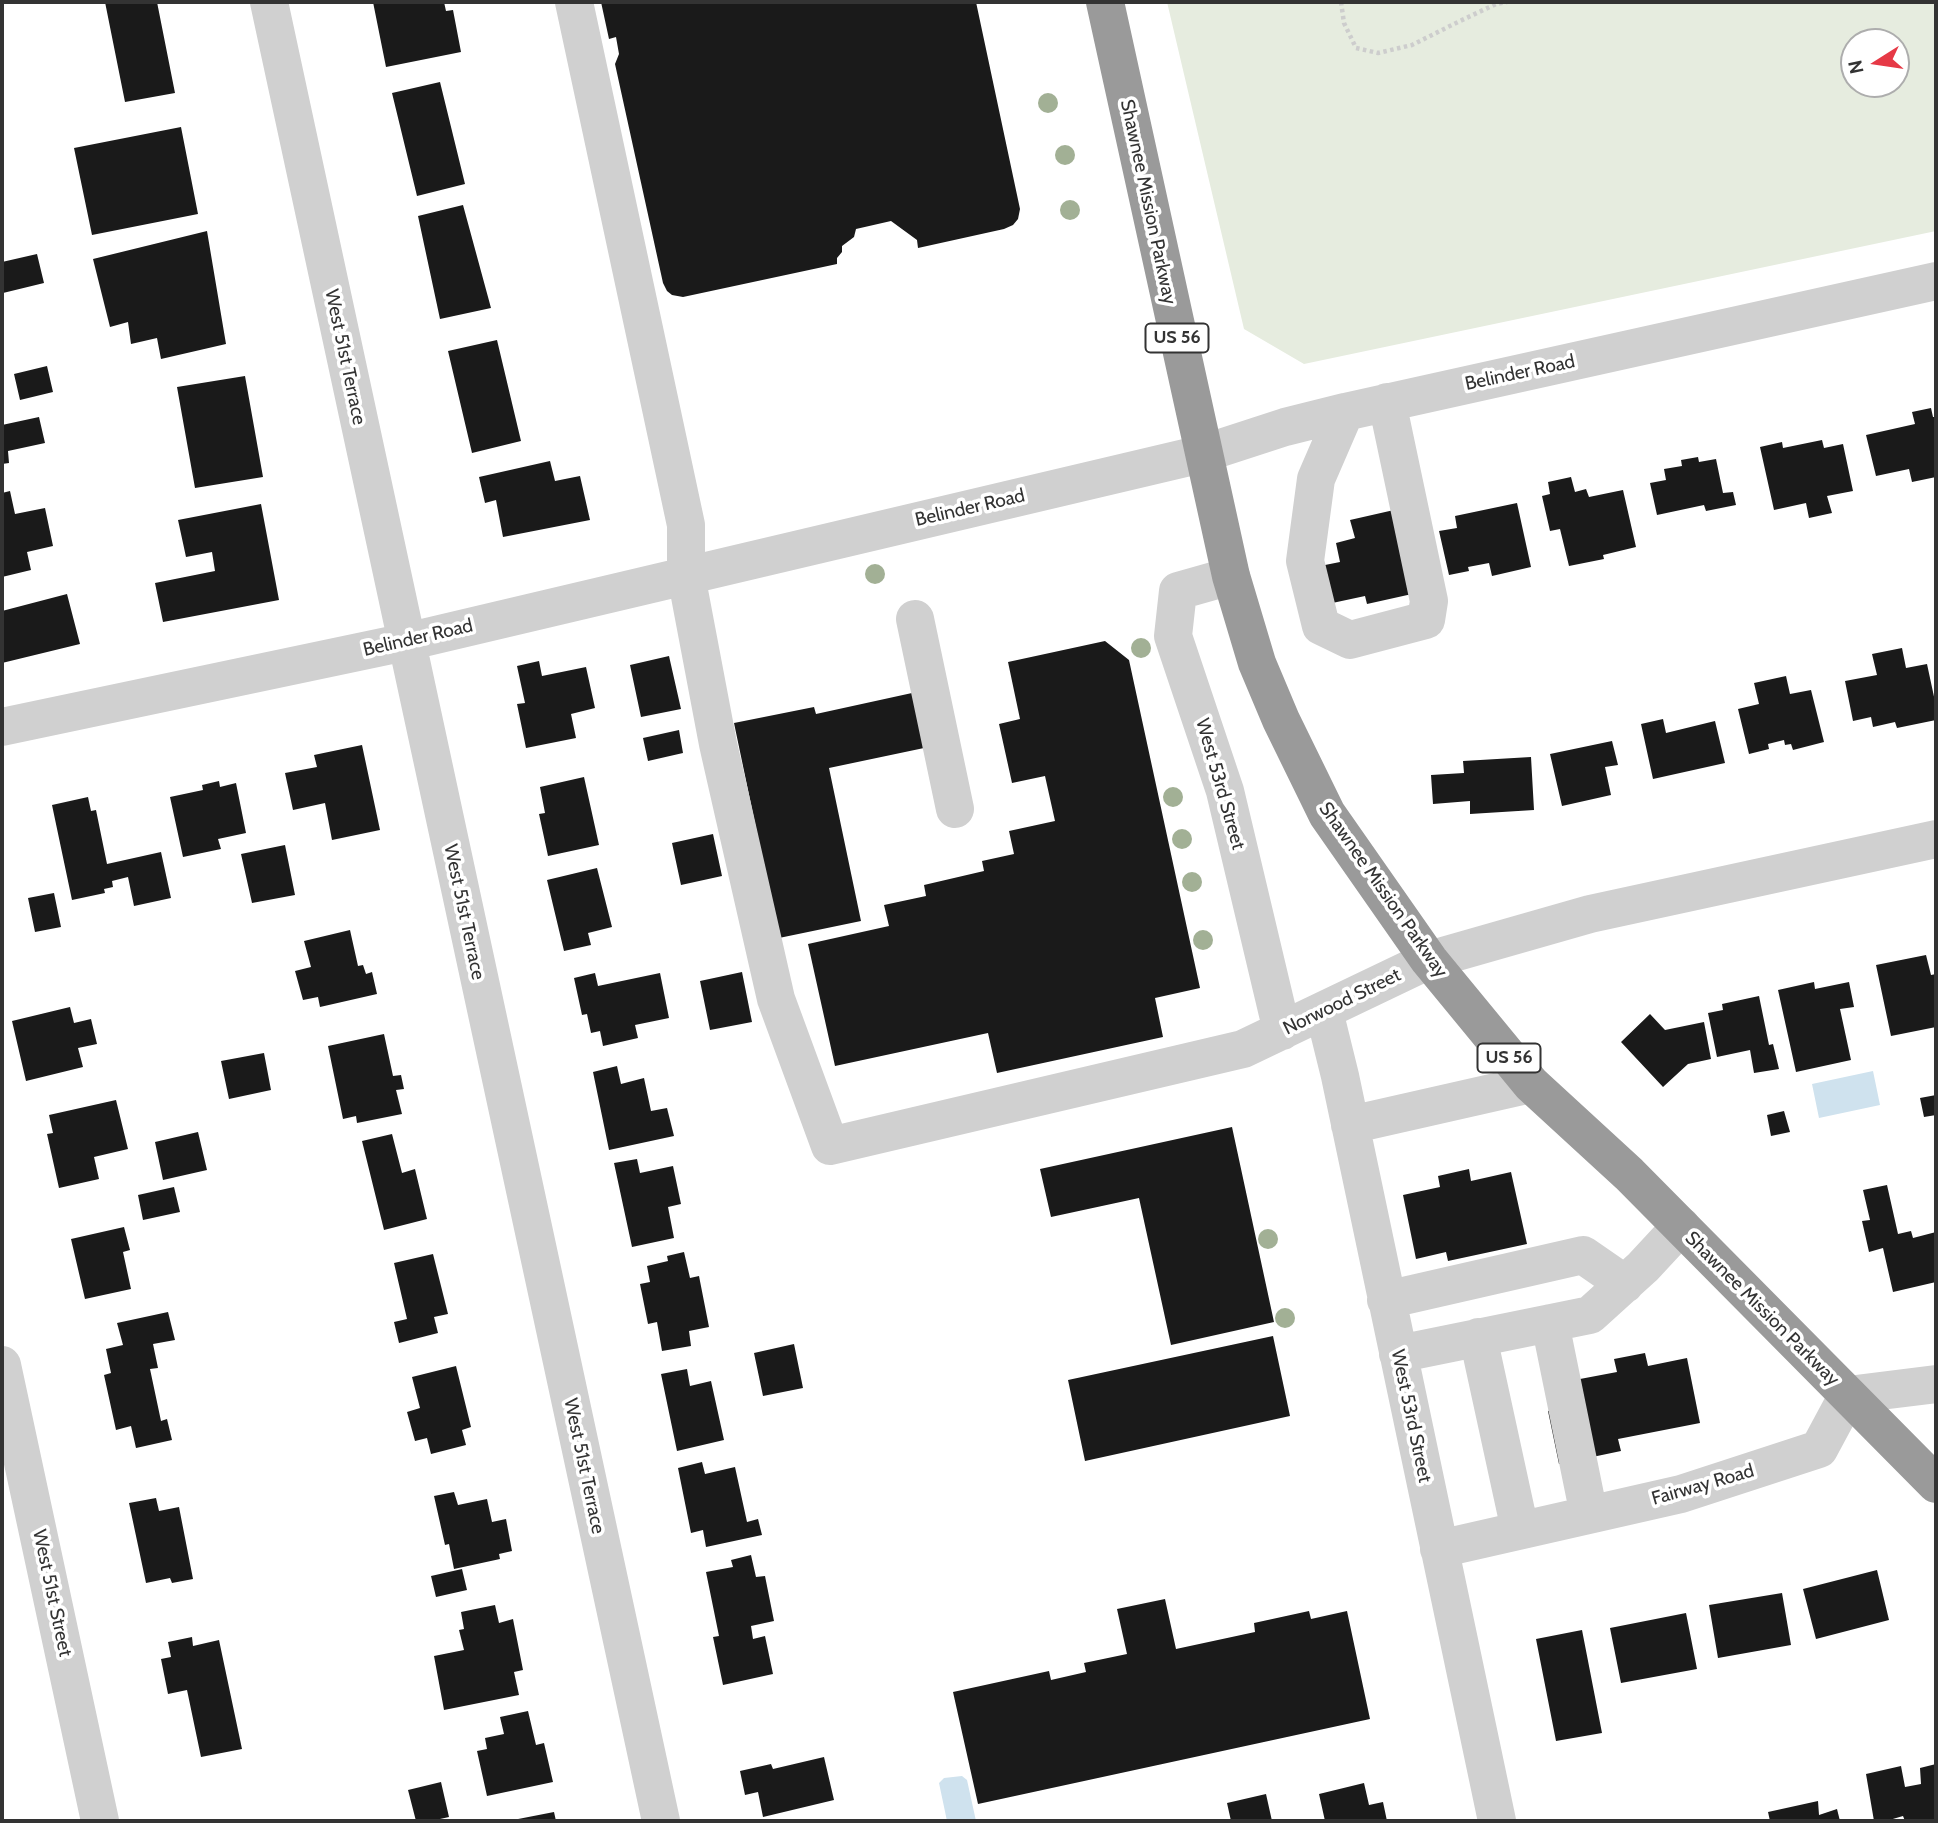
<!DOCTYPE html>
<html>
<head>
<meta charset="utf-8">
<style>
	body { margin:0 }
	#map { position:relative; width:1938px; height:1823px; overflow:hidden; background:#fff; font-family:Cabin,sans-serif }
	canvas { display:block }
	.frame { position:absolute; inset:0; border:4px solid #333; pointer-events:none }
	.north { position:absolute; left:1840px; top:28px; width:70px; height:70px; box-sizing:border-box; background:#fff; border:2px solid #adadad; border-radius:50%; rotate:258deg; font-size:19px; font-weight:700; line-height:28px; text-align:center; color:#333 }
	.north::after { content:''; display:block; margin:auto; width:24px; height:32px; background:#e63946; clip-path:polygon(50% 0,100% 100%,50% 72%,0 100%) }
</style>
</head>
<body>
<div id="map">
<canvas width="1938" height="1823"></canvas>
<div class="frame"></div>
<div class="north">N</div>
</div>
<script>
const ctx = document.querySelector('canvas').getContext('2d');
ctx.lineJoin = 'round';
function paint(path, color) {
  ctx.fillStyle = color;
  ctx.fill(path, 'evenodd');
}
function poly(rows) {
  const path = new Path2D();
  for (const r of rows) {
    path.moveTo(r[0], r[1]);
    for (let i = 2; i < r.length; i += 2) path.lineTo(r[i], r[i + 1]);
  }
  return path;
}
function trace(path, color, width, dash) {
  ctx.strokeStyle = color;
  ctx.lineWidth = width;
  ctx.lineCap = dash ? 'butt' : 'round';
  ctx.setLineDash(dash || []);
  ctx.stroke(path);
}
function drawText(font, color, halo, rows, align = 'center') {
  ctx.font = font + ' Cabin,sans-serif';
  ctx.lineWidth = 7;
  ctx.setLineDash([]);
  ctx.textBaseline = 'middle';
  ctx.strokeStyle = halo;
  ctx.fillStyle = color;
  for (const [text, x, y, turn = 0] of rows) {
    ctx.save();
    ctx.translate(x, y);
    ctx.rotate((+turn || 0) * Math.PI / 180);
    ctx.textAlign = isNaN(turn) ? turn : align;
    if (halo) ctx.strokeText(text, 0, 0);
    ctx.fillText(text, 0, 0);
    ctx.restore();
  }
}
paint(poly([
	[1167,2,1936,2,1936,231,1304,364,1244,329],
	[1854,42,1896,42,1896,84,1854,84]
]), '#e6ecdf');
paint(poly([
	[1873,1071,1880,1105,1819,1118,1812,1084],
	[962,1776,967,1780,976,1821,947,1821,939,1783,944,1778]
]), '#cfe2ee');
paint(poly([
	[105,2,157,2,175,93,125,102],
	[373,2,444,2,446,11,453,10,461,52,386,67],
	[601,2,976,2,1020,209,1018,219,1013,225,1004,229,918,248,917,240,891,221,856,229,854,237,842,246,842,252,837,258,837,264,683,297,672,295,667,291,663,283,615,64,619,54,616,37,609,39],
	[440,82,465,184,417,196,392,93],
	[181,127,198,214,92,235,74,148],
	[463,205,491,308,440,319,418,216],
	[207,231,226,344,161,359,157,338,131,344,128,322,110,327,93,259],
	[37,254,44,283,3,293,2,262],
	[497,340,521,441,472,453,448,351],
	[47,366,53,392,20,400,14,374],
	[245,376,263,477,195,488,177,387],
	[1931,408,1933,417,1936,417,1936,477,1912,482,1909,469,1876,476,1866,435,1915,424,1912,412],
	[39,417,45,443,8,451,9,463,2,464,2,425],
	[1822,440,1824,448,1843,444,1853,491,1827,496,1832,513,1809,518,1806,503,1774,510,1760,447,1782,442,1783,448],
	[1698,457,1699,462,1716,459,1723,493,1733,492,1736,505,1706,511,1704,505,1657,515,1650,483,1666,480,1664,469,1682,466,1681,460],
	[550,461,555,481,580,476,590,520,503,537,496,500,485,503,479,477],
	[1571,477,1575,492,1586,489,1589,497,1623,490,1636,547,1603,555,1604,559,1569,566,1560,529,1550,531,1542,496,1550,494,1548,482],
	[10,491,15,514,45,508,53,546,27,552,31,570,2,577,2,493],
	[1517,503,1531,567,1492,576,1489,563,1468,567,1469,571,1449,575,1439,531,1457,528,1455,516],
	[261,504,279,600,163,622,155,583,215,571,212,552,186,557,178,520],
	[1394,510,1412,594,1367,604,1365,596,1323,605,1315,567,1340,562,1336,543,1355,538,1350,520],
	[67,594,80,644,2,663,2,611],
	[1105,641,1129,660,1200,988,1155,998,1163,1037,997,1073,988,1033,835,1066,808,944,889,926,884,905,926,896,924,885,984,871,982,861,1014,854,1009,831,1055,821,1045,776,1012,783,999,724,1020,719,1008,662],
	[1902,648,1906,668,1927,664,1936,706,1936,720,1897,728,1895,722,1873,727,1871,717,1853,721,1845,681,1877,675,1872,654],
	[669,656,681,709,641,717,630,665],
	[539,661,542,676,586,667,595,708,571,714,576,738,526,748,517,704,525,703,517,666],
	[1786,676,1790,694,1811,690,1824,742,1793,750,1791,744,1785,745,1784,740,1768,744,1769,749,1749,754,1738,709,1759,704,1754,683],
	[912,693,924,748,829,768,861,921,779,938,734,723,814,707,816,714],
	[1663,719,1666,733,1715,721,1725,763,1653,779,1641,724],
	[679,730,683,753,648,761,643,738],
	[1612,741,1618,765,1605,767,1611,795,1562,806,1550,754],
	[362,745,380,830,332,840,325,803,293,810,285,773,317,767,314,755],
	[1531,757,1534,810,1470,814,1470,801,1433,804,1431,775,1464,773,1463,761],
	[584,777,599,845,548,856,539,814,545,813,540,787],
	[219,781,220,787,236,783,246,833,218,839,221,849,183,857,170,797,203,790,202,785],
	[88,797,91,811,96,810,107,864,161,852,171,898,134,906,128,877,112,881,113,887,104,889,105,893,72,900,52,805],
	[713,834,722,876,681,885,672,843],
	[285,845,295,895,252,903,241,854],
	[597,868,612,927,588,933,591,945,564,951,547,880],
	[54,893,61,927,35,932,28,898],
	[350,930,358,966,363,965,366,974,372,972,377,994,320,1007,318,997,303,1000,295,971,311,967,304,941],
	[1926,955,1931,975,1936,974,1936,1027,1891,1036,1876,965],
	[742,972,752,1022,710,1030,700,981],
	[595,973,598,986,660,973,669,1018,635,1025,638,1038,603,1046,600,1031,591,1033,587,1014,582,1015,574,978],
	[1814,982,1815,989,1849,982,1854,1007,1840,1009,1851,1060,1796,1072,1778,990],
	[1759,996,1769,1045,1773,1044,1779,1069,1754,1073,1750,1050,1717,1057,1708,1013,1723,1010,1722,1004],
	[70,1007,74,1023,91,1019,97,1044,78,1048,83,1067,26,1081,12,1021],
	[1650,1014,1665,1030,1704,1022,1711,1059,1688,1064,1663,1087,1621,1042],
	[384,1034,393,1076,401,1075,404,1089,396,1090,402,1114,357,1123,356,1116,343,1119,328,1046],
	[264,1053,271,1090,229,1099,221,1061],
	[617,1066,621,1084,644,1078,651,1111,667,1108,674,1136,609,1150,593,1072],
	[1936,1095,1936,1115,1924,1117,1920,1098],
	[116,1100,128,1149,94,1157,99,1179,59,1188,47,1134,53,1133,49,1115],
	[1784,1111,1790,1132,1771,1136,1767,1115],
	[1232,1127,1274,1322,1171,1345,1139,1198,1051,1217,1040,1169],
	[198,1132,207,1170,163,1180,155,1142],
	[392,1134,402,1173,415,1169,427,1219,384,1230,362,1141],
	[637,1159,640,1173,673,1166,681,1204,668,1207,674,1238,632,1247,614,1163],
	[1469,1169,1471,1181,1511,1172,1527,1244,1448,1261,1446,1252,1416,1259,1403,1195,1440,1187,1438,1176],
	[1887,1185,1898,1234,1911,1231,1913,1238,1936,1232,1936,1282,1893,1292,1883,1248,1869,1252,1862,1221,1870,1220,1863,1190],
	[174,1187,180,1212,143,1220,138,1195],
	[124,1227,130,1250,123,1252,131,1289,85,1299,71,1239],
	[684,1252,690,1278,699,1276,709,1327,689,1331,691,1346,662,1351,657,1322,648,1324,640,1284,650,1282,647,1266,668,1261,667,1256],
	[433,1254,448,1314,434,1317,438,1333,399,1343,394,1322,407,1319,394,1263],
	[168,1312,175,1340,153,1344,158,1368,150,1369,161,1421,167,1419,172,1440,136,1448,131,1426,116,1430,104,1375,111,1373,106,1349,123,1345,117,1323],
	[1273,1336,1290,1416,1085,1461,1068,1380],
	[794,1344,803,1388,763,1396,754,1353],
	[1645,1353,1648,1366,1687,1358,1700,1423,1618,1439,1621,1451,1559,1464,1548,1411,1585,1404,1580,1379,1617,1372,1614,1359],
	[456,1366,471,1427,462,1430,466,1445,431,1454,427,1438,415,1441,407,1412,420,1408,412,1377],
	[687,1369,690,1386,711,1381,724,1440,677,1451,661,1374],
	[702,1462,705,1474,735,1467,747,1522,758,1519,762,1535,706,1547,703,1530,691,1533,678,1468],
	[454,1492,458,1505,487,1499,492,1522,506,1519,512,1551,499,1554,500,1559,454,1569,449,1544,445,1545,434,1496],
	[156,1498,159,1511,179,1507,193,1579,172,1583,170,1578,146,1583,129,1503],
	[751,1555,756,1577,765,1576,774,1621,751,1626,753,1639,765,1636,773,1674,723,1685,713,1637,719,1636,706,1572,733,1567,731,1560],
	[462,1569,467,1590,436,1597,431,1576],
	[1877,1570,1889,1620,1816,1639,1803,1589],
	[1782,1593,1791,1645,1718,1658,1709,1605],
	[1165,1599,1176,1649,1255,1632,1254,1623,1309,1611,1311,1619,1347,1611,1370,1719,978,1804,953,1692,1049,1671,1051,1680,1086,1672,1084,1663,1127,1654,1117,1609],
	[495,1605,499,1623,513,1619,523,1670,514,1672,519,1695,444,1710,434,1656,464,1650,459,1630,464,1629,461,1612],
	[1686,1613,1697,1669,1621,1683,1610,1628],
	[1582,1630,1602,1733,1556,1741,1536,1639],
	[192,1637,193,1646,219,1640,242,1749,201,1757,187,1690,168,1694,161,1659,171,1657,168,1642],
	[528,1711,536,1745,544,1743,553,1782,487,1796,477,1751,487,1749,485,1738,504,1734,500,1717],
	[824,1757,834,1800,763,1817,758,1792,745,1795,740,1771,771,1764,773,1769],
	[1936,1764,1936,1821,1905,1821,1903,1816,1886,1821,1874,1821,1866,1774,1901,1766,1905,1787,1921,1784,1920,1768],
	[441,1782,449,1817,431,1821,416,1821,408,1790],
	[1364,1783,1369,1805,1383,1802,1387,1821,1325,1821,1319,1794],
	[1266,1794,1272,1821,1231,1821,1227,1803],
	[1818,1801,1819,1815,1837,1809,1840,1821,1770,1821,1768,1812],
	[554,1812,556,1821,513,1821,513,1820]
]), '#1a1a1a');
trace(poly([
	[1341,2,1344,23,1356,48,1378,53,1412,45,1460,21,1496,4,1507,2]
]), '#cdcdcd', 4.5, [3.5, 3.5]);
trace(poly([
	[269,2,661,1821],
	[574,2,686,525,686,575,718,744,776,999,830,1146,1243,1049,1429,960,1590,914,1936,839],
	[1345,412,1316,479,1305,561,1321,626,1350,640,1426,620,1429,601,1387,402],
	[1231,576,1178,591,1173,636,1225,791,1282,1031],
	[915,619,955,809],
	[2,727,406,642,1202,454,1285,427,1345,412,1936,281],
	[1324,1011,1340,1076,1497,1821],
	[1350,1125,1531,1084],
	[1386,1300,1583,1255,1625,1284],
	[1550,1323,1589,1515],
	[1478,1337,1520,1530],
	[1398,1354,1590,1315,1643,1267,1681,1226],
	[2,1365,100,1821],
	[1439,1549,1681,1494,1819,1449,1848,1395,1936,1384]
]), '#d0d0d0', 38);
trace(poly([
	[1105,2,1231,576,1257,663,1281,720,1327,814,1429,960,1531,1084,1629,1174,1936,1484]
]), '#9a9a9a', 38);
ctx.fillStyle = '#a2b095';
for (const [x, y] of [
	[1048,103],
	[1065,155],
	[1070,210],
	[875,574],
	[1141,648],
	[1173,797],
	[1182,839],
	[1192,882],
	[1203,940],
	[1268,1239],
	[1285,1318]
]) {
  ctx.beginPath();
  ctx.arc(x, y, 10, 0, 2 * Math.PI);
  ctx.fill();
}
for (const [x, y, w] of [
	[1177,338,63],
	[1509,1058,63]
]) {
  const box = new Path2D();
  box.roundRect(x - w / 2, y - 14.5, w, 29, 5);
  ctx.fillStyle = '#fff';
  ctx.fill(box);
  trace(box, '#333', 2);
}
drawText('bold 18px', '#333', null, [
	["US 56",1177,338],
	["US 56",1509,1058]
]);
drawText('19px', '#333', '#fff', [
	["Shawnee Mission Parkway",1148,202,78],
	["West 51st Terrace",345,357,78],
	["Belinder Road",1520,373,-12],
	["Belinder Road",970,508,-13],
	["Belinder Road",418,638,-13],
	["West 53rd Street",1220,784,74],
	["Shawnee Mission Parkway",1383,890,55],
	["West 51st Terrace",464,912,78],
	["Norwood Street",1342,1002,-26],
	["Shawnee Mission Parkway",1762,1309,45],
	["West 53rd Street",1411,1416,78],
	["West 51st Terrace",584,1466,78],
	["Fairway Road",1703,1485,-16],
	["West 51st Street",52,1593,78]
]);
</script>
</body>
</html>
